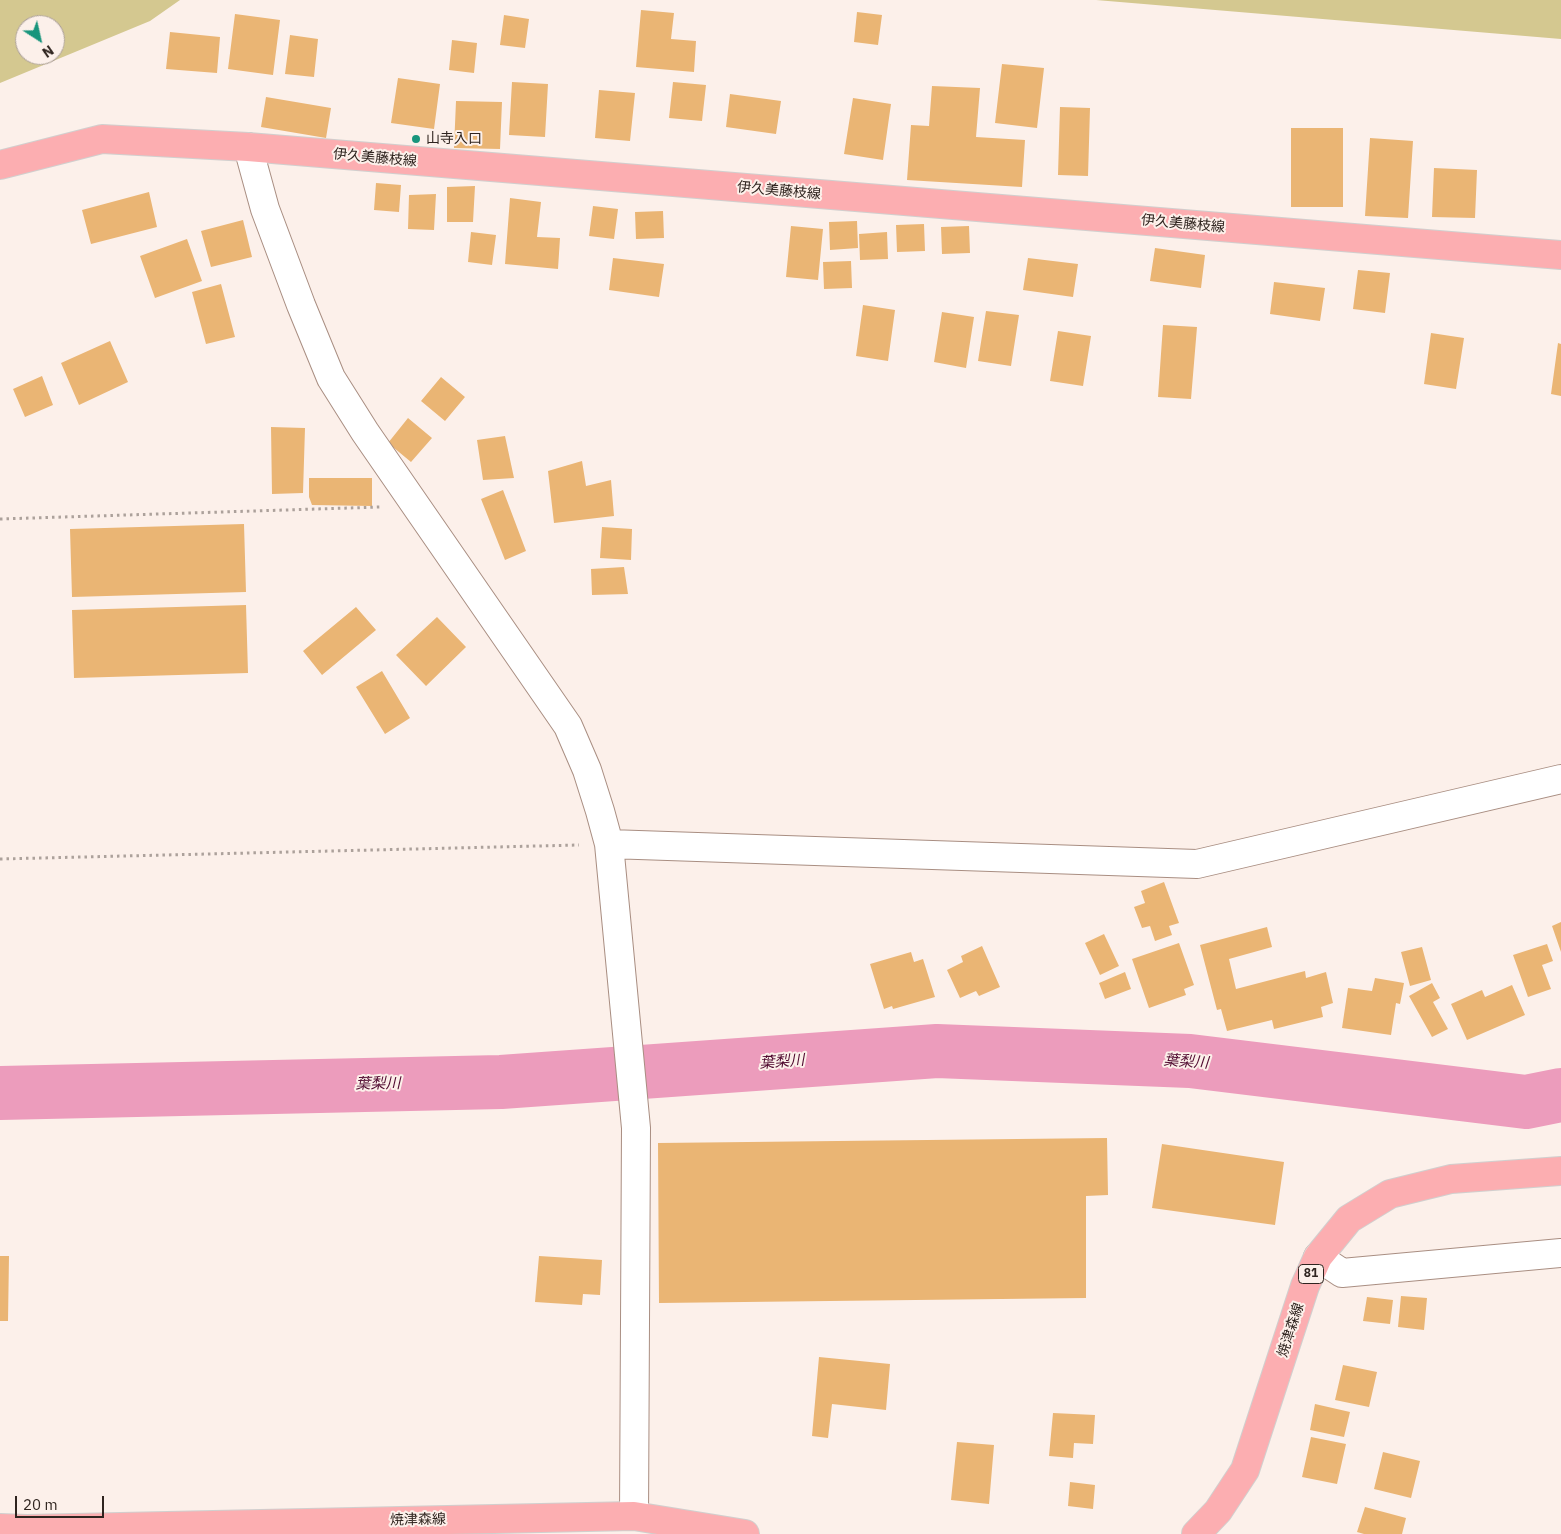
<!DOCTYPE html>
<html>
<head>
<meta charset="utf-8">
<style>
	body { margin:0 }
	#map { position:relative; width:1561px; height:1534px; overflow:hidden; background:#fcf0ea; font-family:"IBM Plex Sans",sans-serif }
	canvas { display:block }
	.north { position:absolute; left:15px; top:15px; width:50px; height:50px; box-sizing:border-box; background:#fcf0ea; border:1px solid #aa9e99; border-radius:50%; rotate:145deg; font-size:14px; font-weight:700; line-height:20px; text-align:center; color:#2f241f }
	.north::after { content:''; display:block; margin:auto; width:18px; height:22px; background:#18957c; clip-path:polygon(50% 0,100% 100%,50% 72%,0 100%) }
	.scale { position:absolute; left:15px; top:1496px; width:89px; height:22px; box-sizing:border-box; border:2px solid #2f241f; border-top:0; padding-left:6px; font-size:15px; line-height:18px; white-space:nowrap; color:#2f241f; -webkit-text-stroke:4px #fcf0ea; paint-order:stroke }
</style>
</head>
<body>
<div id="map">
<canvas width="1561" height="1534"></canvas>
<div class="north">N</div>
<div class="scale">20 m</div>
</div>
<script>
const ctx = document.querySelector('canvas').getContext('2d');
ctx.lineJoin = 'round';
function paint(path, color) {
  ctx.fillStyle = color;
  ctx.fill(path, 'evenodd');
}
function poly(rows) {
  const path = new Path2D();
  for (const r of rows) {
    path.moveTo(r[0], r[1]);
    for (let i = 2; i < r.length; i += 2) path.lineTo(r[i], r[i + 1]);
  }
  return path;
}
function trace(path, color, width, dash) {
  ctx.strokeStyle = color;
  ctx.lineWidth = width;
  ctx.lineCap = dash ? 'butt' : 'round';
  ctx.setLineDash(dash || []);
  ctx.stroke(path);
}
function drawText(font, color, halo, rows, align = 'center') {
  ctx.font = font + ' "IBM Plex Sans","Noto Sans JP",sans-serif';
  ctx.lineWidth = 4;
  ctx.setLineDash([]);
  ctx.textBaseline = 'middle';
  ctx.strokeStyle = halo;
  ctx.fillStyle = color;
  for (const [text, x, y, turn = 0] of rows) {
    ctx.save();
    ctx.translate(x, y);
    ctx.rotate((+turn || 0) * Math.PI / 180);
    ctx.textAlign = isNaN(turn) ? turn : align;
    if (halo) ctx.strokeText(text, 0, 0);
    ctx.fillText(text, 0, 0);
    ctx.restore();
  }
}
paint(poly([
	[0,0,180,0,150,21,0,83],
	[25,25,55,25,55,55,25,55],
	[1096,0,1561,0,1561,39]
]), '#d4c890');
trace(poly([
	[0,1093,501,1082,937,1051,1190,1061,1526,1102,1561,1095]
]), '#ec9cbc', 54);
paint(poly([
	[641,10,674,13,671,39,696,41,694,72,636,67],
	[857,12,882,15,878,45,854,42],
	[235,14,280,20,273,75,228,69],
	[504,15,529,19,525,48,500,45],
	[170,32,220,37,217,73,166,69],
	[290,35,318,39,314,77,285,74],
	[452,40,477,43,474,73,449,70],
	[1002,64,1044,68,1037,128,995,123],
	[398,78,440,84,434,129,391,123],
	[512,82,548,84,545,137,509,135],
	[673,82,706,85,702,121,669,118],
	[932,86,980,88,976,137,1025,140,1022,187,907,180,911,125,929,126],
	[599,90,635,93,630,141,595,138],
	[730,94,781,101,776,134,726,127],
	[266,97,331,108,326,138,261,127],
	[853,98,891,104,883,160,844,154],
	[456,101,502,102,500,149,454,148],
	[1060,107,1090,108,1088,176,1058,175],
	[1291,128,1343,128,1343,207,1291,207],
	[1370,138,1413,141,1408,218,1365,216],
	[1434,168,1477,170,1475,218,1432,217],
	[376,183,401,185,399,212,374,210],
	[475,186,473,222,447,222,447,187],
	[149,192,157,227,91,244,82,210],
	[436,194,434,230,408,229,409,195],
	[510,198,541,202,537,237,560,238,558,269,505,264],
	[593,206,618,209,614,239,589,236],
	[663,211,664,238,636,239,635,212],
	[243,220,252,257,211,267,201,231],
	[857,221,858,248,830,250,829,222],
	[924,224,925,251,897,252,896,225],
	[791,226,823,229,818,280,786,277],
	[969,226,970,253,942,254,941,227],
	[471,232,496,235,492,265,468,262],
	[887,232,888,259,860,260,859,234],
	[187,239,202,281,155,298,140,256],
	[1155,248,1205,255,1201,288,1150,281],
	[613,258,664,264,659,297,609,290],
	[1028,258,1078,264,1073,297,1023,290],
	[851,261,852,288,824,289,823,262],
	[1358,270,1390,273,1385,313,1353,309],
	[1274,282,1325,288,1320,321,1270,314],
	[221,284,235,337,206,344,192,292],
	[863,305,895,310,888,361,856,356],
	[986,311,1019,315,1011,366,978,361],
	[942,312,974,317,966,368,934,362],
	[1163,325,1197,327,1191,399,1158,397],
	[1058,331,1091,336,1083,386,1050,381],
	[1431,333,1464,338,1456,389,1424,384],
	[110,341,128,382,79,405,61,363],
	[1558,343,1561,344,1561,396,1551,394],
	[42,376,53,405,25,417,13,389],
	[441,377,465,397,445,421,421,401],
	[408,418,432,438,411,462,388,443],
	[271,427,305,428,303,493,272,494],
	[505,436,514,478,483,480,477,440],
	[582,461,586,486,611,480,614,516,554,523,548,471],
	[309,478,372,478,372,506,312,505,309,497],
	[503,490,526,551,505,560,481,499],
	[244,524,246,592,72,597,70,529],
	[602,527,632,529,631,560,600,558],
	[624,567,628,594,592,595,591,569],
	[246,605,248,673,74,678,72,610],
	[356,607,376,630,322,675,303,651],
	[437,617,466,647,426,686,396,655],
	[382,671,410,718,385,734,356,687],
	[1164,882,1179,923,1169,926,1172,935,1155,941,1150,926,1142,928,1134,907,1145,903,1141,891],
	[1561,922,1561,952,1552,926],
	[1267,927,1272,947,1229,959,1236,989,1305,971,1306,978,1326,972,1333,1003,1321,1007,1323,1017,1274,1029,1272,1020,1227,1031,1221,1009,1217,1010,1200,945],
	[1104,934,1119,966,1100,975,1085,943],
	[1179,943,1194,985,1184,989,1186,995,1149,1008,1132,959],
	[1547,944,1553,961,1542,965,1551,989,1528,997,1513,955],
	[982,946,1000,987,979,996,976,991,960,998,947,970,963,962,961,956],
	[1422,947,1431,980,1410,986,1401,952],
	[911,952,914,962,923,959,935,997,893,1009,892,1006,884,1009,870,964],
	[1125,972,1131,989,1105,999,1099,983],
	[1375,978,1404,983,1400,1004,1396,1003,1391,1035,1342,1028,1348,988,1372,991],
	[1432,983,1440,998,1433,1002,1448,1029,1432,1037,1409,996],
	[1512,985,1525,1015,1467,1040,1451,1004,1482,990,1485,997],
	[1107,1138,1108,1195,1086,1196,1086,1298,659,1303,658,1143],
	[1162,1144,1284,1162,1275,1225,1152,1208],
	[0,1256,9,1256,8,1321,0,1321],
	[539,1256,602,1260,600,1295,583,1294,582,1305,535,1302],
	[1401,1296,1427,1298,1424,1330,1398,1327],
	[1367,1297,1393,1300,1390,1324,1363,1321],
	[819,1357,890,1364,886,1410,832,1404,828,1438,812,1436],
	[1343,1365,1377,1372,1369,1407,1335,1400],
	[1315,1404,1350,1412,1344,1437,1310,1430],
	[1053,1413,1095,1415,1093,1444,1074,1443,1073,1458,1049,1456],
	[1311,1437,1346,1444,1337,1484,1302,1477],
	[957,1442,994,1445,989,1504,951,1500],
	[1383,1452,1420,1461,1411,1498,1374,1489],
	[1070,1482,1095,1485,1093,1509,1068,1506],
	[1365,1507,1406,1518,1402,1534,1364,1534,1357,1532]
]), '#eab574');
const minor = poly([
	[248,147,265,209,301,305,331,378,365,432,568,726,587,770,600,811,609,844,636,1128,634,1516],
	[609,844,1197,864,1561,779],
	[1318,1257,1342,1273,1561,1253]
]);
const major = poly([
	[0,165,102,139,248,147,1561,255],
	[0,1528,27,1529,634,1516,745,1534],
	[1196,1534,1218,1511,1245,1470,1305,1286,1318,1257,1349,1219,1390,1194,1451,1179,1561,1171]
]);
trace(minor, '#a98e82', 30);
trace(major, '#d1cfce', 30);
trace(poly([
	[0,519,380,507],
	[0,859,579,845]
]), '#aca19b', 3, [2.5, 4]);
trace(minor, '#fff', 28);
trace(major, '#fcaeb1', 28);
for (const [x, y, r, color] of [
	[416,139,5,"#18957c"]
]) {
  const dot = new Path2D();
  dot.arc(x, y, r, 0, 2 * Math.PI);
  ctx.fillStyle = color;
  ctx.fill(dot);
  trace(dot, '#fcf0ea', 2);
}
for (const [x, y, w] of [
	[1311,1274,25]
]) {
  const box = new Path2D();
  box.roundRect(x - w / 2, y - 9.5, w, 19, 4);
  ctx.fillStyle = '#fcf0ea';
  ctx.fill(box);
  trace(box, '#2f241f', 1);
}
drawText('bold 12px', '#2f241f', null, [
	["81",1311,1274]
]);
drawText('14px', '#2f241f', '#fcf0ea', [
	["山寺入口",426,139]
], 'left');
drawText('14px', '#2f241f', '#fcf0ea', [
	["伊久美藤枝線",375,158,5],
	["伊久美藤枝線",779,191,5],
	["伊久美藤枝線",1183,224,5],
	["焼津森線",1291,1330,-72],
	["焼津森線",418,1520,-1]
]);
drawText('italic 15px', '#500a30', '#fcf0ea', [
	["葉梨川",782,1062,-4],
	["葉梨川",1186,1062,4],
	["葉梨川",378,1084,-1]
]);
</script>
</body>
</html>
